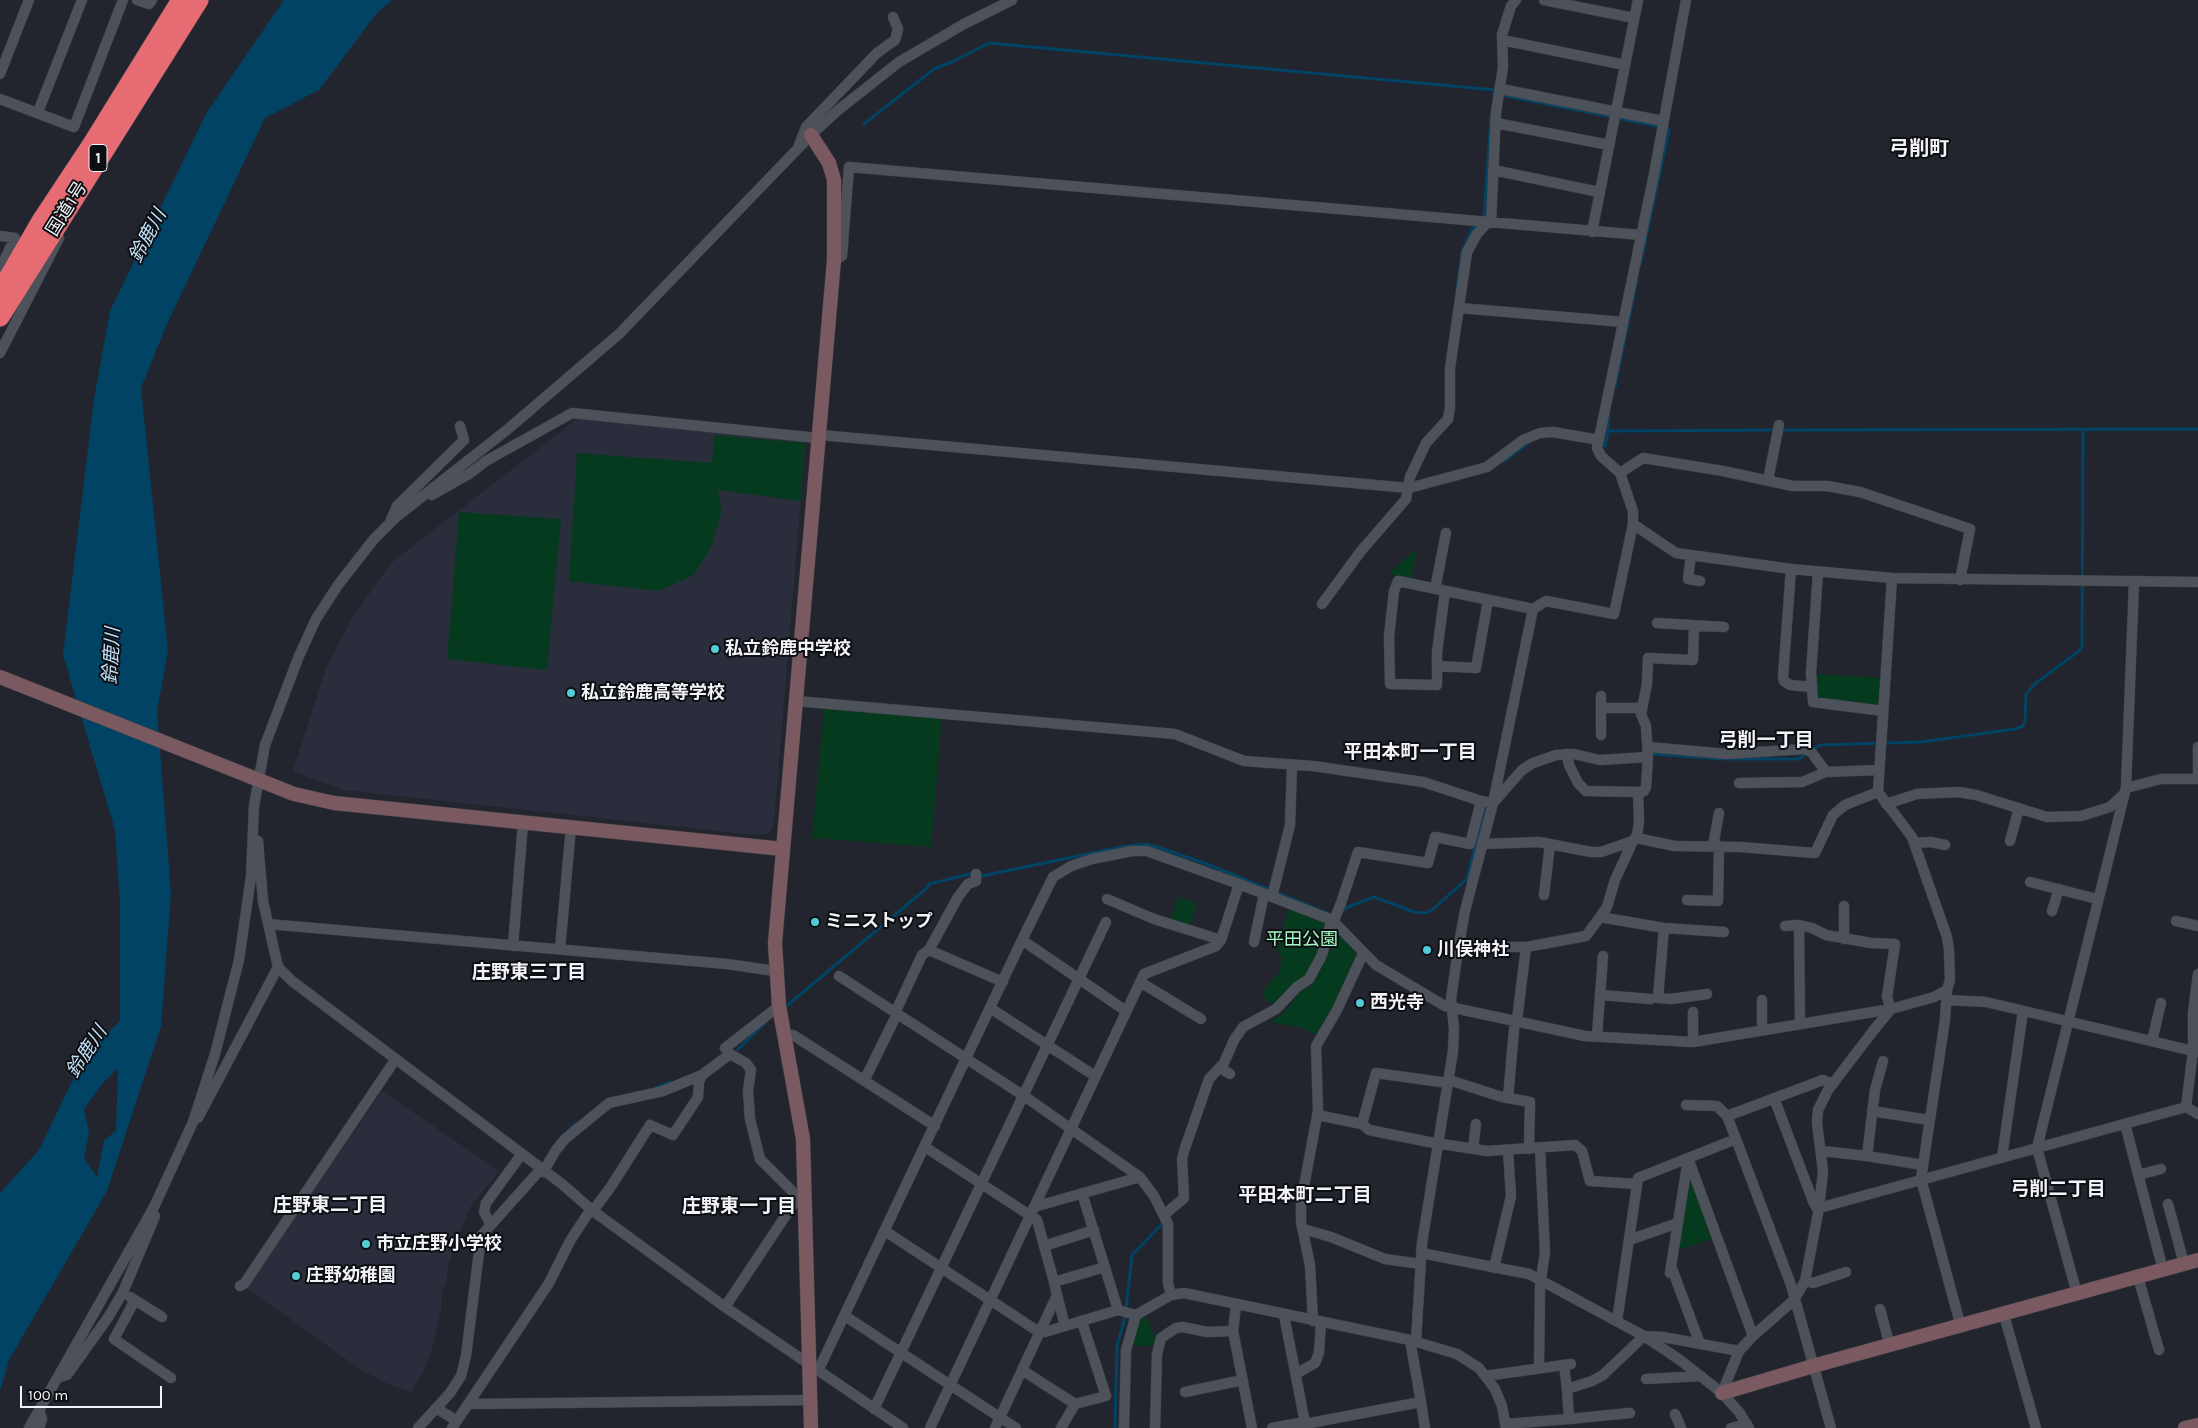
<!DOCTYPE html>
<html>
<head>
<meta charset="utf-8">
<style>
	body { margin:0 }
	#map { position:relative; width:2198px; height:1428px; overflow:hidden; background:#22252d; font-family:Karla,sans-serif }
	canvas { display:block }
	.scale { position:absolute; left:20px; top:1386px; width:142px; height:22px; box-sizing:border-box; border:2px solid #f1f3f8; border-top:0; padding-left:6px; font-size:15px; line-height:18px; white-space:nowrap; color:#f1f3f8; -webkit-text-stroke:4px #0d0e12; paint-order:stroke }
</style>
</head>
<body>
<div id="map">
<canvas width="2198" height="1428"></canvas>
<div class="scale">100 m</div>
</div>
<script>
const ctx = document.querySelector('canvas').getContext('2d');
ctx.lineJoin = 'round';
function paint(path, color) {
  ctx.fillStyle = color;
  ctx.fill(path, 'evenodd');
}
function poly(rows) {
  const path = new Path2D();
  for (const r of rows) {
    path.moveTo(r[0], r[1]);
    for (let i = 2; i < r.length; i += 2) path.lineTo(r[i], r[i + 1]);
  }
  return path;
}
function trace(path, color, width, dash) {
  ctx.strokeStyle = color;
  ctx.lineWidth = width;
  ctx.lineCap = dash ? 'butt' : 'round';
  ctx.setLineDash(dash || []);
  ctx.stroke(path);
}
function drawText(font, color, halo, rows, align = 'center') {
  ctx.font = font + ' Karla,"Noto Sans JP",sans-serif';
  ctx.lineWidth = 4;
  ctx.setLineDash([]);
  ctx.textBaseline = 'middle';
  ctx.strokeStyle = halo;
  ctx.fillStyle = color;
  for (const [text, x, y, turn = 0] of rows) {
    ctx.save();
    ctx.translate(x, y);
    ctx.rotate((+turn || 0) * Math.PI / 180);
    ctx.textAlign = isNaN(turn) ? turn : align;
    if (halo) ctx.strokeText(text, 0, 0);
    ctx.fillText(text, 0, 0);
    ctx.restore();
  }
}
paint(poly([
	[577,419,806,439,774,823,770,833,755,835,343,790,293,771,326,668,352,618,391,563],
	[382,1091,499,1171,471,1206,462,1226,449,1262,445,1287,443,1287,441,1309,432,1349,424,1371,411,1392,388,1384,361,1370,247,1288]
]), '#2a2e3c');
paint(poly([
	[714,435,805,443,801,501,718,490,722,511,711,547,694,575,658,591,569,581,577,453,712,463],
	[459,512,561,519,547,670,447,659],
	[1417,549,1411,579,1395,576,1389,572],
	[1815,674,1882,678,1880,704,1878,706,1822,701,1815,697],
	[824,707,942,718,931,847,812,838],
	[1178,897,1197,903,1190,925,1171,918],
	[1289,906,1326,921,1327,925,1322,947,1307,977,1277,1007,1262,996,1266,987,1279,973,1282,958,1277,951],
	[1336,932,1357,954,1353,967,1318,1036,1309,1032,1307,1029,1270,1022,1285,1012,1300,992,1312,986,1331,949],
	[1693,1182,1713,1239,1678,1250,1689,1183],
	[1147,1316,1155,1340,1154,1346,1131,1346,1139,1321]
]), '#063a1f');
paint(poly([
	[284,0,392,0,376,14,319,90,265,118,166,326,141,388,168,651,157,711,171,894,161,1026,107,1191,9,1360,0,1391,0,1193,39,1150,85,1054,120,1021,120,904,115,830,63,655,94,399,110,311,207,112],
	[118,1068,116,1131,104,1140,97,1177,84,1158,89,1133,84,1109,102,1084]
]), '#004364');
trace(poly([
	[1506,96,1657,126],
	[864,124,934,69,952,62,989,43,1495,90,1494,94],
	[1484,217,1491,115],
	[1640,266,1669,130,1666,127],
	[1456,294,1462,252,1472,229,1476,225],
	[1615,387,1637,280],
	[1781,430,2198,429],
	[1608,431,1609,415],
	[1601,445,1605,446,1608,431,1775,430],
	[1504,461,1531,441],
	[1812,750,1820,745,1921,742,2015,729,2023,726,2025,722,2026,694,2036,683,2079,651,2082,646,2083,430],
	[1650,754,1723,759,1799,759,1807,753],
	[1341,912,1348,907,1374,897,1414,912,1426,913,1432,910,1467,879,1484,810],
	[783,1009,927,888,929,884,970,874,977,877,1121,847,1146,844,1160,848,1207,864,1334,916],
	[738,1049,766,1022],
	[656,1088,671,1082],
	[563,1135,575,1124],
	[1115,1428,1117,1346,1125,1317,1132,1255,1165,1221]
]), '#004364', 3);
const street = poly([
	[137,0,149,4,152,0],
	[1544,0,1634,18],
	[1502,40,1625,65],
	[0,74,29,0],
	[1501,89,1663,121],
	[0,99,74,127,123,0],
	[38,112,82,0],
	[1496,123,1609,145],
	[799,145,806,127,877,53,895,40,898,29,893,17],
	[1493,170,1599,192],
	[1491,223,1496,112,1503,67,1502,35,1511,6,1516,0],
	[1592,232,1638,0],
	[0,236,15,238,0,269],
	[834,260,842,256,849,167,1641,235],
	[1460,308,1623,322],
	[0,353,59,238],
	[820,435,1409,488,1487,467,1523,440,1540,433,1553,432,1599,440],
	[1620,473,1643,458,1723,471,1793,486,1827,486,1860,492,1970,529,1960,580],
	[1768,480,1779,425],
	[432,495,469,474,486,461,572,413,818,438],
	[391,520,397,506,464,440,460,426],
	[1633,524,1676,553,1791,569,1892,578,2198,582],
	[1691,555,1688,579,1700,581],
	[1791,569,1783,677,1784,681,1790,685,1812,687],
	[1818,572,1811,673,1813,702,1883,711],
	[1892,578,1878,792,1912,837,1947,937,1949,950,1950,980,1947,990,1945,1020,1921,1179,1961,1327],
	[1435,589,1446,533],
	[1445,591,1437,652,1437,685,1390,684,1389,637,1394,591,1398,581,1533,609],
	[1322,604,1361,551,1406,499,1410,477,1426,443,1448,419,1450,408,1450,368,1467,252,1477,234,1488,222],
	[1657,623,1724,627],
	[1437,666,1476,668,1488,600],
	[1601,696,1601,735],
	[796,701,1175,734,1244,761,1313,766,1423,782,1481,801,1493,803],
	[1601,708,1641,708],
	[1648,747,1727,754,1805,749,1812,753,1826,772,1879,770],
	[1567,754,1569,765,1578,783,1586,791,1638,792],
	[2198,779,2198,747],
	[1739,783,1802,782,1826,772],
	[2126,788,2134,582],
	[1494,802,1522,770,1533,763,1556,755,1574,754,1600,760,1648,757],
	[1886,804,1917,794,1959,792,1976,795,2047,817,2081,816,2110,807,2123,795],
	[1636,838,1675,846,1740,847,1815,853,1833,815,1845,805,1878,792],
	[258,841,263,901,278,967,292,981,562,1184,593,1211,725,1307,903,1428],
	[2010,841,2019,808],
	[1915,843,1931,842,1945,845],
	[1482,844,1539,842,1591,852,1601,852,1633,841,1637,835,1639,822,1638,792,1644,791,1646,787,1648,757,1646,726,1641,714,1647,684,1648,658,1693,660,1694,626],
	[1713,846,1719,813],
	[2030,882,2097,899],
	[1544,895,1550,844],
	[1272,897,1290,825,1292,766],
	[1107,899,1154,919,1221,940],
	[1687,900,1718,901,1719,846],
	[1844,906,1844,939],
	[2052,911,2059,889],
	[1600,917,1607,907,1615,880,1633,841],
	[2176,921,2198,926],
	[268,924,727,964,775,971],
	[1799,925,1800,1023],
	[1785,926,1799,925,1812,928,1826,935,1871,943,1895,944,1887,997,1891,1009],
	[1664,928,1658,998,1671,999,1707,994],
	[1022,940,1053,877,1071,866,1092,859,1132,851,1147,851,1239,884],
	[1254,942,1264,894],
	[1459,944,1498,947,1526,947,1586,936,1600,917,1664,928,1724,932],
	[513,946,523,823],
	[560,949,571,827],
	[929,950,958,897,968,884,976,881,976,874],
	[839,976,1024,1096,1140,1177,1154,1196,1168,1224,1168,1283,1171,1295],
	[1140,982,1201,1019],
	[1600,995,1651,999],
	[1762,1000,1762,1030],
	[1947,1000,1986,1002,2197,1052],
	[779,1006,725,1048,730,1054,746,1063,751,1070,748,1091,750,1119,760,1159,798,1197],
	[990,1008,1095,1076],
	[895,1013,922,955,929,950,1003,982],
	[1517,1020,1526,947],
	[785,1035,793,1035,935,1126],
	[1597,1036,1603,956],
	[2152,1041,2161,1003],
	[1693,1042,1693,1012],
	[1220,1068,1230,1074],
	[865,1079,897,1014],
	[1449,1080,1502,1097,1530,1102,1529,1149],
	[1508,1098,1515,1019],
	[1774,1098,1813,1201,1816,1207,1819,1208],
	[1686,1105,1717,1106,1727,1116],
	[2186,1107,2198,1114],
	[1872,1111,1929,1120],
	[1317,1115,1362,1124,1369,1130,1429,1142,1487,1151,1575,1145,1582,1151,1590,1181,1637,1184],
	[198,1118,278,967],
	[1362,1124,1376,1073,1448,1083],
	[2125,1124,2163,1270],
	[1736,1139,1791,1285,1831,1428],
	[925,1147,1037,1220,1054,1282,1057,1295,995,1428],
	[1473,1148,1476,1124],
	[1822,1151,1867,1156,1923,1165],
	[1867,1156,1875,1090,1883,1061],
	[2002,1157,2023,1011],
	[1688,1158,1753,1336],
	[543,1172,556,1150,565,1139,609,1103,663,1091,702,1075,730,1054],
	[2138,1175,2161,1169],
	[1082,1193,1118,1310],
	[2168,1204,2184,1264],
	[1034,1207,1140,1177],
	[1819,1208,2186,1107,2193,1051,2193,1013,2198,974],
	[593,1211,612,1185,650,1125,673,1135,698,1097,699,1082,702,1075],
	[1164,1215,1184,1198,1182,1159,1185,1148,1209,1079,1224,1063,1234,1040,1243,1027,1276,1009,1297,987,1309,979,1322,955,1330,926,1333,923,1341,903,1358,852,1428,863,1435,837,1470,844,1481,801],
	[491,1225,484,1212,486,1203,521,1155],
	[1303,1229,1331,1237,1385,1259,1420,1264],
	[885,1231,1039,1332,1045,1332,1118,1310,1136,1315],
	[1629,1240,1678,1223],
	[1044,1246,1094,1230],
	[1421,1253,1529,1274,1644,1336,1680,1360,1722,1393,1739,1412,1749,1428],
	[1671,1266,1700,1344],
	[1494,1268,1511,1196,1508,1151],
	[1670,1273,1688,1159],
	[2138,1277,2159,1350],
	[1805,1281,1813,1283,1846,1272],
	[1054,1282,1105,1267],
	[240,1286,244,1284,395,1060],
	[2077,1294,2037,1148,2126,788,2161,779,2198,779],
	[1057,1295,1065,1326],
	[130,1297,162,1317],
	[135,1300,114,1339,171,1378],
	[1236,1305,1233,1331,1252,1428],
	[725,1307,798,1197,805,1197],
	[1880,1309,1890,1346],
	[1284,1315,1306,1428],
	[2004,1315,2036,1428],
	[845,1316,1016,1428],
	[1313,1321,1310,1265,1301,1222,1301,1202,1318,1111,1316,1046,1337,1010,1363,954],
	[1617,1321,1638,1178,1736,1139,1727,1116,1823,1080,1833,1084],
	[1410,1340,1421,1402],
	[1416,1341,1422,1243,1453,1051,1454,1029,1451,999,1459,944,1465,911,1493,803,1533,609,1546,601,1614,614,1633,524,1633,511,1620,473,1601,456,1597,448,1654,174,1686,0],
	[1564,1365,1567,1389],
	[1539,1368,1540,1286,1545,1252,1540,1148],
	[1022,1370,1075,1404],
	[818,1371,1022,940,1126,1011],
	[1296,1374,1315,1363,1319,1353,1321,1323],
	[1485,1376,1571,1364],
	[60,1377,67,1375,109,1316,123,1292,155,1216],
	[1646,1379,1701,1376],
	[1185,1392,1243,1380],
	[1722,1393,1739,1351,1753,1336,1794,1300,1805,1281,1819,1208,1823,1171,1817,1123,1818,1110,1828,1090,1873,1031,1891,1009],
	[469,1404,810,1400],
	[436,1408,457,1421],
	[874,1409,1106,922],
	[1675,1414,1681,1428],
	[1569,1419,1630,1413],
	[1305,1424,1421,1402,1425,1428],
	[1506,1424,1569,1419,1567,1389,1592,1381,1603,1375,1644,1336,1663,1337,1739,1351],
	[29,1428,154,1207,193,1122,215,1054,239,960,251,877,254,806,265,745,299,656,316,619,338,585,374,539,395,518,508,429,619,334,811,135,837,111,899,62,964,24,1012,0],
	[39,1428,42,1419,39,1411],
	[418,1428,450,1393,461,1376,466,1356,481,1236,540,1170],
	[452,1428,549,1283,570,1241,591,1209],
	[930,1428,1144,974,1216,946,1221,940,1239,884,1332,920,1376,965,1445,1006,1585,1036,1693,1042,1891,1009,1934,997,1947,990],
	[1061,1428,1075,1404,1106,1396,1082,1322],
	[1124,1428,1126,1350,1136,1315,1171,1295,1184,1293,1410,1340,1457,1354,1479,1368,1495,1389,1502,1406,1506,1428],
	[1155,1428,1157,1354,1161,1338,1176,1328,1183,1327,1207,1332,1233,1331],
	[1272,1428,1305,1422],
	[1731,1428,1747,1424]
]);
const secondary = poly([
	[811,135,829,163,834,180,834,260,775,943,779,1006,803,1139,811,1428],
	[0,677,294,794,334,803,783,849],
	[1722,1393,1813,1366,2198,1260],
	[2185,1428,2198,1425]
]);
const highway = poly([
	[0,292,41,221,92,144,181,0],
	[0,317,199,0]
]);
trace(street, '#3e4047', 11);
trace(secondary, '#3e4047', 15);
trace(highway, '#3e4047', 20);
trace(street, '#4d515a', 10);
trace(secondary, '#7b5961', 14);
trace(highway, '#e66b72', 19);
for (const [x, y, r, color] of [
	[715,649,5,"#52ccd5"],
	[571,693,5,"#52ccd5"],
	[815,922,5,"#52ccd5"],
	[1427,950,5,"#52ccd5"],
	[1360,1003,5,"#52ccd5"],
	[366,1244,5,"#52ccd5"],
	[296,1276,5,"#52ccd5"]
]) {
  const dot = new Path2D();
  dot.arc(x, y, r, 0, 2 * Math.PI);
  ctx.fillStyle = color;
  ctx.fill(dot);
  trace(dot, '#0d0e12', 2);
}
for (const [x, y, w] of [
	[98,158,18]
]) {
  const box = new Path2D();
  box.roundRect(x - w / 2, y - 13.5, w, 27, 4);
  ctx.fillStyle = '#0d0e12';
  ctx.fill(box);
  trace(box, '#f1f3f8', 1);
}
drawText('bold 16px', '#f1f3f8', null, [
	["1",98,158]
]);
drawText('18px', '#f1f3f8', '#0d0e12', [
	["国道1号",67,209,-58]
]);
drawText('bold 18px', '#f1f3f8', '#0d0e12', [
	["私立鈴鹿中学校",725,649],
	["私立鈴鹿高等学校",581,693],
	["ミニストップ",825,922],
	["川俣神社",1437,950],
	["西光寺",1370,1003],
	["市立庄野小学校",376,1244],
	["庄野幼稚園",306,1276]
], 'left');
drawText('18px', '#a5fac3', '#0d0e12', [
	["平田公園",1302,940]
]);
drawText('italic 19px', '#c2e1f7', '#0d0e12', [
	["鈴鹿川",148,236,-62],
	["鈴鹿川",112,656,-87],
	["鈴鹿川",87,1052,-57]
]);
drawText('bold 19px', '#f1f3f8', '#0d0e12', [
	["弓削一丁目",1766,741],
	["平田本町一丁目",1410,753],
	["庄野東三丁目",529,973],
	["弓削二丁目",2058,1190],
	["平田本町二丁目",1305,1196],
	["庄野東二丁目",330,1206],
	["庄野東一丁目",739,1207]
]);
drawText('bold 20px', '#f1f3f8', '#0d0e12', [
	["弓削町",1919,149]
]);
</script>
</body>
</html>
